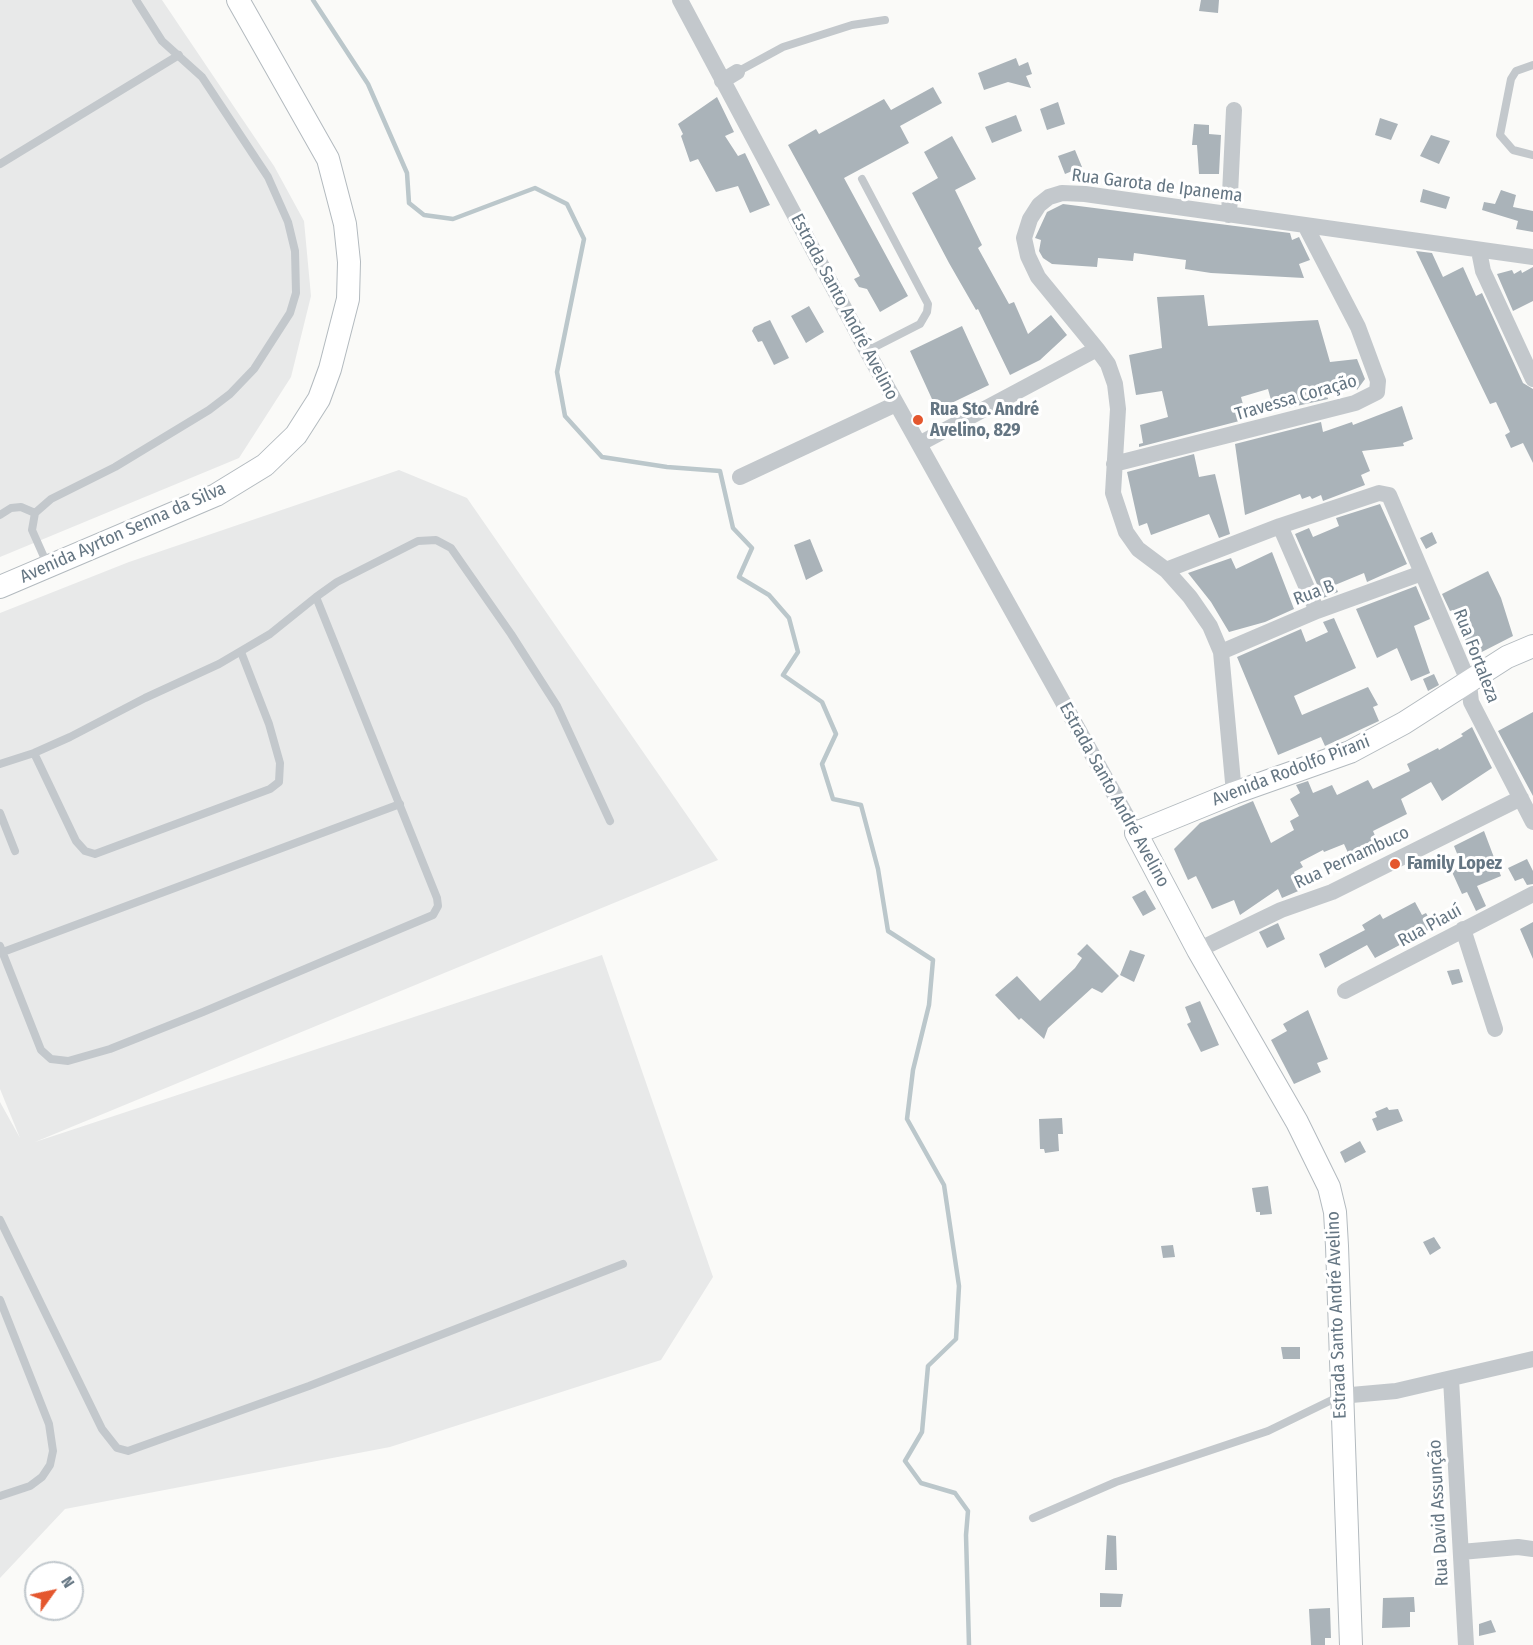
<!DOCTYPE html>
<html>
<head>
<meta charset="utf-8">
<style>
	body { margin:0 }
	#map { position:relative; width:1533px; height:1645px; overflow:hidden; background:#fafaf8; font-family:"Fira Sans Condensed",sans-serif }
	canvas { display:block }
	.north { position:absolute; left:24px; top:1561px; width:60px; height:60px; box-sizing:border-box; background:#fff; border:2px solid #c1c8cd; border-radius:50%; rotate:57deg; font-size:16px; font-weight:700; line-height:24px; text-align:center; color:#657683 }
	.north::after { content:''; display:block; margin:auto; width:21px; height:27px; background:#e4572e; clip-path:polygon(50% 0,100% 100%,50% 72%,0 100%) }
</style>
</head>
<body>
<div id="map">
<canvas width="1533" height="1645"></canvas>
<div class="north">N</div>
</div>
<script>
const ctx = document.querySelector('canvas').getContext('2d');
ctx.lineJoin = 'round';
function paint(path, color) {
  ctx.fillStyle = color;
  ctx.fill(path, 'evenodd');
}
function poly(rows) {
  const path = new Path2D();
  for (const r of rows) {
    path.moveTo(r[0], r[1]);
    for (let i = 2; i < r.length; i += 2) path.lineTo(r[i], r[i + 1]);
  }
  return path;
}
function trace(path, color, width, dash) {
  ctx.strokeStyle = color;
  ctx.lineWidth = width;
  ctx.lineCap = dash ? 'butt' : 'round';
  ctx.setLineDash(dash || []);
  ctx.stroke(path);
}
function drawText(font, color, halo, rows, align = 'center') {
  ctx.font = font + ' "Fira Sans Condensed",sans-serif';
  ctx.lineWidth = 6;
  ctx.setLineDash([]);
  ctx.textBaseline = 'middle';
  ctx.strokeStyle = halo;
  ctx.fillStyle = color;
  for (const [text, x, y, turn = 0] of rows) {
    ctx.save();
    ctx.translate(x, y);
    ctx.rotate((+turn || 0) * Math.PI / 180);
    ctx.textAlign = isNaN(turn) ? turn : align;
    if (halo) ctx.strokeText(text, 0, 0);
    ctx.fillText(text, 0, 0);
    ctx.restore();
  }
}
paint(poly([
	[0,0,162,0,274,166,304,221,311,296,291,377,239,458,0,557],
	[399,470,467,498,718,860,35,1142,602,955,713,1277,661,1360,390,1447,65,1509,0,1578,0,1102,20,1138,0,1089,0,613,129,562]
]), '#e8e9e9');
trace(poly([
	[313,0,368,84,407,173,409,203,424,215,453,219,535,188,567,204,584,239,557,372,565,416,602,457,667,467,720,471,733,528,752,548,739,577,769,595,789,618,798,652,783,675,822,702,836,734,822,764,833,799,861,805,878,869,888,931,933,960,929,1005,913,1070,907,1119,944,1185,959,1286,956,1339,928,1366,922,1432,905,1461,921,1483,955,1493,968,1511,966,1535,969,1645]
]), '#bbc7cb', 4.5);
paint(poly([
	[1201,0,1219,0,1218,13,1199,11],
	[1016,58,1019,66,1028,62,1032,74,1026,76,1031,88,1008,82,984,90,978,73],
	[933,87,942,103,900,126,909,143,844,178,908,296,880,312,867,289,859,287,854,279,860,276,788,145,816,129,819,134,884,99,891,110],
	[717,97,734,132,725,136,738,156,745,153,770,205,750,213,738,186,716,192,698,159,690,162,681,136,683,134,678,124],
	[1058,102,1065,124,1047,130,1040,109],
	[1016,115,1022,131,992,143,985,127],
	[1380,118,1398,124,1391,140,1375,135],
	[1194,124,1209,125,1209,134,1221,135,1219,174,1199,174,1197,145,1192,145],
	[1431,135,1450,141,1439,164,1420,156],
	[952,136,976,179,955,190,982,245,978,248,1009,304,1014,302,1028,334,1051,315,1067,335,1040,360,1010,375,978,309,976,310,949,263,912,193,938,178,924,152],
	[1075,150,1082,167,1065,174,1058,156],
	[1423,189,1450,197,1446,209,1420,202],
	[1501,190,1516,195,1513,207,1533,211,1533,232,1516,229,1518,221,1482,210,1484,202,1495,204],
	[1063,204,1290,233,1292,240,1299,237,1310,260,1299,264,1304,278,1211,273,1185,269,1186,260,1134,253,1133,261,1098,258,1097,267,1052,264,1043,258,1039,251,1041,240,1035,238,1047,212],
	[1416,251,1432,253,1443,277,1463,267,1476,296,1482,293,1523,383,1533,389,1533,463,1523,443,1511,448,1505,435,1510,432,1496,402,1490,404],
	[1533,267,1533,301,1513,311,1497,274,1512,270,1514,274,1521,270,1522,273],
	[1204,295,1208,326,1318,320,1330,362,1357,359,1365,379,1357,390,1355,384,1327,394,1328,399,1274,411,1268,389,1241,397,1247,419,1139,447,1139,444,1143,443,1140,425,1168,417,1162,391,1136,395,1129,355,1162,348,1157,297],
	[809,306,824,332,806,343,791,316],
	[770,320,789,358,774,365,762,341,758,342,752,331,754,327],
	[962,326,989,385,937,410,910,351],
	[1402,406,1413,439,1403,443,1404,446,1362,451,1370,471,1361,475,1365,485,1323,501,1321,495,1312,499,1310,496,1302,499,1300,494,1245,515,1235,444,1321,422,1323,432,1352,422,1353,425],
	[1194,454,1199,477,1215,474,1230,534,1219,538,1209,514,1151,535,1147,523,1139,526,1127,472],
	[1380,504,1407,564,1367,582,1364,573,1335,585,1338,592,1323,598,1295,534,1309,528,1313,537,1339,526,1336,518],
	[1432,532,1437,543,1426,549,1420,538],
	[810,539,823,571,806,580,794,545],
	[1272,552,1294,609,1265,622,1229,632,1211,602,1188,573,1231,558,1236,569],
	[1488,571,1501,598,1513,636,1472,657,1453,610,1450,611,1442,594],
	[1416,586,1430,619,1414,626,1430,673,1411,681,1397,648,1377,658,1356,609],
	[1334,618,1356,668,1294,696,1302,715,1368,687,1378,705,1373,707,1379,721,1325,746,1321,737,1278,755,1237,657,1301,629,1306,642,1328,632,1323,622],
	[1434,674,1439,685,1428,691,1423,679],
	[1533,712,1533,796,1498,731],
	[1472,727,1492,768,1442,801,1431,782,1401,799,1407,814,1373,831,1380,847,1361,856,1359,851,1349,855,1344,844,1324,852,1323,850,1300,862,1303,867,1294,872,1303,889,1282,898,1278,889,1240,915,1234,900,1212,909,1196,876,1188,880,1174,849,1200,823,1253,801,1271,843,1294,830,1290,821,1299,816,1290,799,1300,793,1296,785,1308,781,1313,793,1332,785,1337,795,1368,780,1373,789,1410,771,1407,764,1438,748,1439,750,1463,736,1461,734],
	[1484,831,1501,876,1477,886,1486,906,1476,911,1467,892,1462,894,1452,872,1462,866,1454,846],
	[1527,859,1533,871,1533,884,1527,885,1523,878,1515,881,1508,868],
	[1145,890,1156,909,1143,916,1132,897],
	[1415,902,1422,915,1426,913,1434,927,1375,958,1367,945,1325,968,1319,954,1365,930,1362,925,1380,914,1383,919],
	[1533,922,1533,959,1520,929],
	[1278,923,1285,939,1267,948,1259,932],
	[1087,944,1119,976,1102,993,1092,988,1048,1028,1044,1039,1021,1018,1019,1020,995,995,1017,976,1040,1001,1075,968,1082,958,1077,954],
	[1130,950,1145,955,1134,982,1120,975],
	[1459,969,1463,982,1452,985,1447,971],
	[1200,1001,1219,1045,1201,1052,1187,1024,1191,1022,1185,1007],
	[1308,1010,1328,1059,1317,1063,1321,1072,1294,1084,1271,1040,1287,1031,1283,1024],
	[1387,1107,1389,1110,1398,1109,1403,1121,1377,1131,1372,1119,1377,1117,1375,1112],
	[1062,1118,1063,1134,1058,1134,1059,1151,1045,1153,1044,1149,1040,1149,1039,1119],
	[1360,1141,1366,1152,1345,1163,1340,1152],
	[1268,1186,1272,1214,1260,1215,1260,1212,1256,1212,1252,1188],
	[1434,1237,1441,1248,1430,1255,1423,1242],
	[1173,1245,1175,1257,1163,1258,1161,1246],
	[1281,1347,1300,1347,1300,1359,1283,1359],
	[1107,1535,1116,1536,1117,1570,1105,1570],
	[1100,1593,1123,1594,1121,1607,1100,1607],
	[1414,1597,1415,1612,1410,1612,1410,1627,1382,1628,1383,1598],
	[1330,1608,1331,1638,1325,1638,1325,1645,1311,1645,1309,1609],
	[1491,1620,1496,1632,1479,1636,1479,1624]
]), '#aab3b9');
const secondary = poly([
	[0,587,216,495,265,465,296,435,319,399,330,369,348,299,349,262,345,224,328,159,238,0],
	[1351,1645,1337,1246,1335,1212,1329,1187,1297,1122,1198,950,1136,833,1234,793,1350,752,1404,723,1507,657,1533,646]
]);
trace(secondary, '#b3babf', 24);
trace(poly([
	[1533,65,1516,71,1511,79,1500,135,1513,150,1533,155],
	[737,72,783,47,852,25,885,20],
	[0,164,179,55],
	[862,179,928,304,927,312,920,324,867,351],
	[0,515,11,508,21,507,35,513],
	[48,566,32,530,35,513,51,499,115,467,209,410,230,394,254,369,290,313,296,293,295,251,288,222,268,177,202,77,162,41,136,0],
	[34,753,76,841,85,851,95,854,270,789,279,782,280,763,269,724,241,652],
	[0,764,34,753,70,737,145,698,219,664,270,634,316,597],
	[0,813,15,851],
	[0,946,41,1050,51,1059,68,1061,110,1049,203,1012,433,915,438,906,437,898,316,597,337,582,418,541,436,540,451,548,511,634,557,706,610,821],
	[3,952,400,804],
	[0,1220,102,1429,117,1448,128,1451,309,1386,623,1264],
	[0,1300,49,1424,53,1451,50,1465,42,1477,30,1486,0,1496],
	[1033,1518,1116,1482,1268,1431,1340,1396]
]), '#c3c8cc', 8);
trace(poly([
	[680,0,867,351,1136,833],
	[722,81,737,72],
	[1229,215,1234,110],
	[1479,251,1483,271,1533,379],
	[919,444,1097,349],
	[1114,464,1355,403,1377,392,1378,381,1358,327,1305,225],
	[740,477,896,404],
	[1280,526,1317,611],
	[1166,570,1280,526,1379,493,1389,495,1469,683,1471,702,1533,822],
	[1221,652,1317,611,1422,573],
	[1234,793,1221,652,1210,626,1190,597,1166,570,1138,549,1126,532,1113,493,1118,409,1115,384,1108,364,1097,349,1038,277,1028,256,1024,238,1030,219,1039,205,1049,197,1062,193,1085,194,1533,257],
	[1463,929,1495,1029],
	[1198,950,1281,910,1332,892,1521,798],
	[1345,991,1533,894],
	[1451,1379,1466,1645],
	[1340,1396,1396,1391,1533,1359],
	[1461,1552,1518,1547,1533,1549]
]), '#c3c8cc', 16);
trace(secondary, '#fff', 22);
for (const [x, y, r, color] of [
	[918,420,6,"#e4572e"],
	[1395,864,6,"#e4572e"]
]) {
  const dot = new Path2D();
  dot.arc(x, y, r, 0, 2 * Math.PI);
  ctx.fillStyle = color;
  ctx.fill(dot);
  trace(dot, '#fff', 2);
}
drawText('18px', '#657683', '#fff', [
	["Rua Garota de Ipanema",1157,186,7],
	["Estrada Santo André Avelino",844,307,62],
	["Travessa Coração",1296,398,-16],
	["Avenida Ayrton Senna da Silva",123,533,-24],
	["Rua B",1314,593,-21],
	["Rua Fortaleza",1476,656,69],
	["Avenida Rodolfo Pirani",1291,771,-21],
	["Estrada Santo André Avelino",1114,795,61],
	["Rua Pernambuco",1352,858,-25],
	["Rua Piauí",1430,926,-29],
	["Estrada Santo André Avelino",1337,1315,-92],
	["Rua David Assunção",1439,1513,-93]
]);
drawText('bold 18px', '#657683', '#fff', [
	["Rua Sto. André",930,410],
	["Avelino, 829",930,431],
	["Family Lopez",1407,864]
], 'left');
</script>
</body>
</html>
